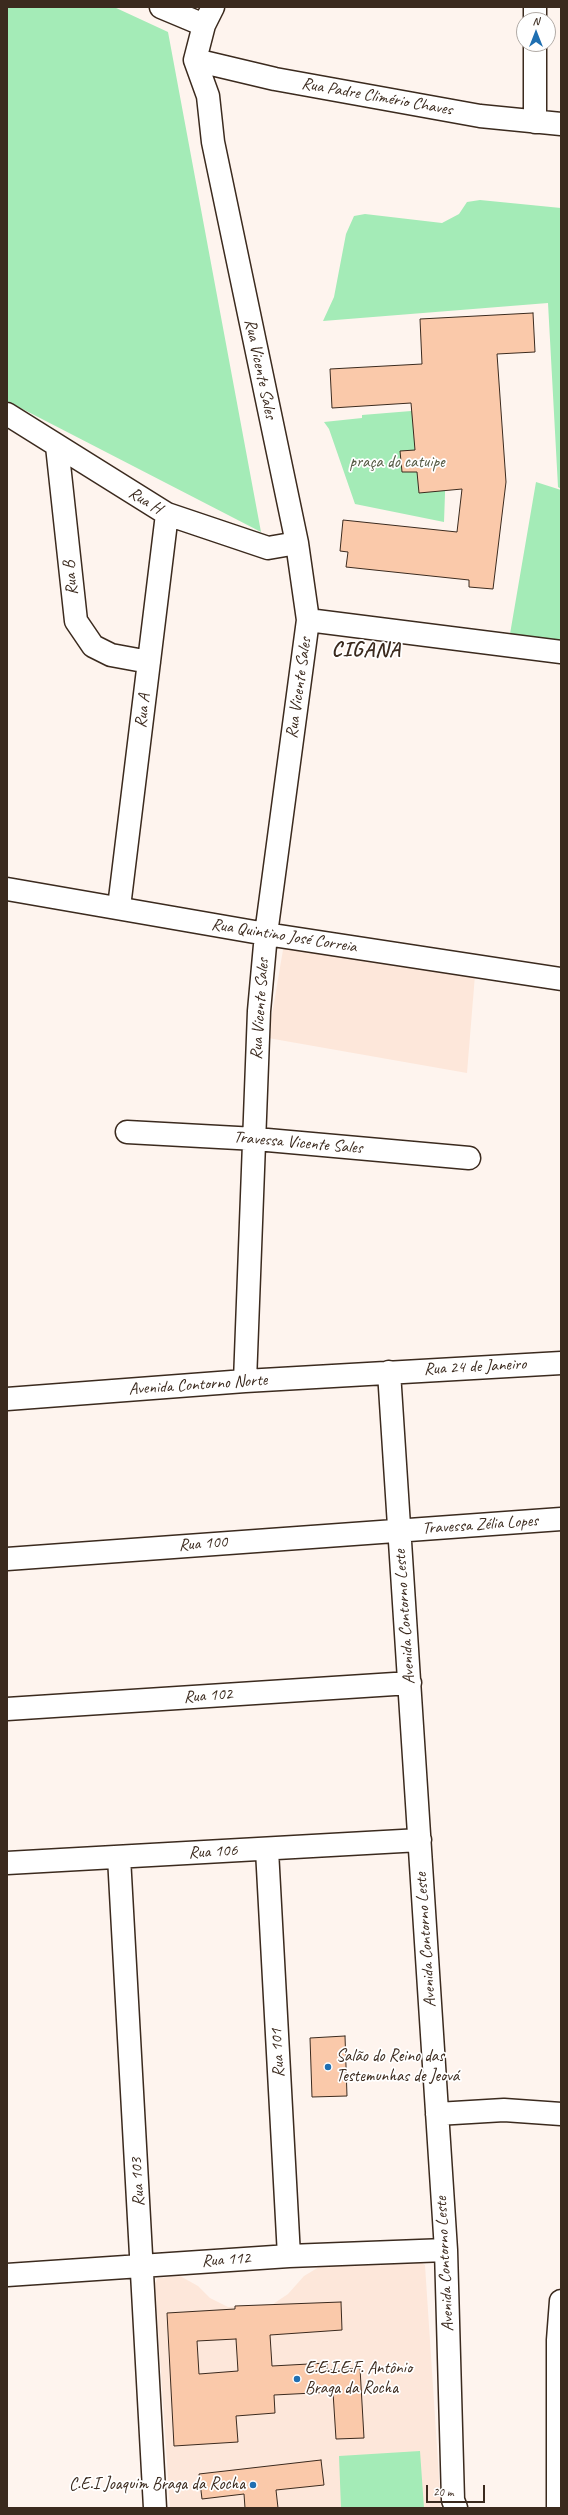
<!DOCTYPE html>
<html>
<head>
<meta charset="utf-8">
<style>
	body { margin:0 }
	#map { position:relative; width:568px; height:2515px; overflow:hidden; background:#fef4ee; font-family:Caveat,sans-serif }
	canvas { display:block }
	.frame { position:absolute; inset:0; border:8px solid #3b2a1e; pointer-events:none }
	.north { position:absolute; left:516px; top:12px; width:40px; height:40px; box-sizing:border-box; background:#fff; border:1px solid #b1aaa5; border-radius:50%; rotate:0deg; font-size:11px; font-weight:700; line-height:16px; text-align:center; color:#3b2a1e }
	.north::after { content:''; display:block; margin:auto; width:14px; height:18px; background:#1f6fb2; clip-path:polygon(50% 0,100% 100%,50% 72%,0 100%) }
	.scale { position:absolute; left:426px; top:2485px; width:59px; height:18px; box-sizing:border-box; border:2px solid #3b2a1e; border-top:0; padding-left:5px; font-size:12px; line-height:14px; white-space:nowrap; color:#3b2a1e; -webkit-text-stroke:3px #fff; paint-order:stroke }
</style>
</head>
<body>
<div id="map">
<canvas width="568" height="2515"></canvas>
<div class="frame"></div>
<div class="north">N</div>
<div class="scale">20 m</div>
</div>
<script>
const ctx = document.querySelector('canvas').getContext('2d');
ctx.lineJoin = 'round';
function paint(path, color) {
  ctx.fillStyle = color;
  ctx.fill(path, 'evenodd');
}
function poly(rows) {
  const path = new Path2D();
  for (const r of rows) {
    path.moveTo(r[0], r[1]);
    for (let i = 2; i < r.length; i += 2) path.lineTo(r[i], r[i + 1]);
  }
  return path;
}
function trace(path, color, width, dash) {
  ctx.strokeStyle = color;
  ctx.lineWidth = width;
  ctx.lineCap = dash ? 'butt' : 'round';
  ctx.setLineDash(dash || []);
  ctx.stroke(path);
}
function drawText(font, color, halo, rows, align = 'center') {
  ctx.font = font + ' Caveat,sans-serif';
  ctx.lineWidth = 3.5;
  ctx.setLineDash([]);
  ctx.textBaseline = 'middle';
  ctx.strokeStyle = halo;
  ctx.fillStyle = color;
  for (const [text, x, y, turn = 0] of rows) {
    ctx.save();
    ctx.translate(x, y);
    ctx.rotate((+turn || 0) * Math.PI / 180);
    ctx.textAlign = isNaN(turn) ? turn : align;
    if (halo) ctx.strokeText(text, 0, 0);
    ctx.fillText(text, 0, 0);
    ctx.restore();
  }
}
paint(poly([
	[284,944,475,975,467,1073,268,1038],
	[419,2261,425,2265,441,2508,170,2508,155,2283,158,2278,180,2276,198,2286,210,2298,228,2307,273,2304,288,2294,304,2276,319,2267]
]), '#fde7da');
paint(poly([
	[7,7,114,7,168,32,261,532,7,401],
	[480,200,561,208,561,489,558,487,548,303,323,321,334,297,346,234,354,216,365,214,442,223,459,214,467,202],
	[448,408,444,522,355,504,329,429,324,422,362,418,362,415],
	[536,482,561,490,561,641,510,634],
	[420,2451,424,2508,341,2508,339,2456]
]), '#a4ebb7');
const building = poly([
	[533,313,535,352,497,354,506,482,493,589,469,587,469,580,346,567,348,552,340,551,343,520,457,532,462,489,419,493,417,472,402,472,400,451,415,450,411,403,332,408,330,369,422,364,420,319,533,313],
	[345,2036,347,2096,312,2097,310,2038,345,2036],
	[341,2302,342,2330,270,2335,272,2366,327,2363,327,2370,360,2368,364,2438,336,2439,333,2392,274,2395,275,2413,236,2416,238,2442,174,2446,167,2313,235,2309,235,2306,341,2302],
	[236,2339,238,2371,199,2374,197,2341,236,2339],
	[321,2460,324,2485,276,2490,278,2508,245,2508,244,2494,202,2499,199,2474,321,2460]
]);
paint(building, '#fac9aa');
trace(building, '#3b2a1e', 1);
const street = poly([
	[161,7,204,25],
	[213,7,204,25,195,60,208,96,213,142,297,543,308,620,266,934,259,1011,245,1381],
	[535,7,535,20],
	[535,44,535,122],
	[195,60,275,79,480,116,561,124],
	[7,414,167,514,268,548,297,543],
	[57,446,76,621,93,646,111,655,149,662],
	[308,620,561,652],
	[7,889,266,934,561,979],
	[119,907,167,514],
	[127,1132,256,1139,469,1158],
	[389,1372,446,2250,453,2500,456,2508],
	[7,1399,245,1381,561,1363],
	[7,1559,561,1519],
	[7,1709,410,1683],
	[267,1850,289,2256],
	[119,1857,155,2508],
	[7,1863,420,1840],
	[437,2114,504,2110,561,2114],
	[7,2275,289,2256,446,2250]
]);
const primary = poly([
	[558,2508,558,2340,561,2301]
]);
trace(street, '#3b2a1e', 25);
trace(primary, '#3b2a1e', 25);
trace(street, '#fff', 22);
trace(primary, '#fff', 22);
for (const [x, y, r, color] of [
	[328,2067,4,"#1f6fb2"],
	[297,2379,4,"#1f6fb2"],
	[253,2485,4,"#1f6fb2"]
]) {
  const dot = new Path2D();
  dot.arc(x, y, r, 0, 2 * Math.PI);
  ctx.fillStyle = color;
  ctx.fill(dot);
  trace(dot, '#fff', 1.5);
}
drawText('17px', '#3b2a1e', '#fff', [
	["Rua Padre Climério Chaves",377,97,10],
	["Rua Vicente Sales",260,369,78],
	["Rua H",145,501,32],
	["Rua B",71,578,-96],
	["Rua Vicente Sales",299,688,-82],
	["Rua A",143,711,-83],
	["Rua Quintino José Correia",284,936,9],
	["Rua Vicente Sales",260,1009,-86],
	["Travessa Vicente Sales",298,1143,5],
	["Rua 24 de Janeiro",475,1367,-3],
	["Avenida Contorno Norte",198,1385,-4],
	["Travessa Zélia Lopes",480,1525,-4],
	["Rua 100",203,1544,-4],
	["Avenida Contorno Leste",405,1617,-94],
	["Rua 102",208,1696,-4],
	["Rua 106",213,1852,-3],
	["Avenida Contorno Leste",426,1940,-94],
	["Rua 101",278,2053,-93],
	["Rua 103",138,2182,-93],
	["Rua 112",226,2260,-4],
	["Avenida Contorno Leste",445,2264,-93]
]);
drawText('17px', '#555a44', '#fff', [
	["praça do catuipe",397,463]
]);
drawText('17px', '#3b2a1e', '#fff', [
	["Salão do Reino das",336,2057],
	["Testemunhas de Jeová",336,2077],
	["E.E.I.E.F. Antônio",305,2369],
	["Braga da Rocha",305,2389],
	["C.E.I Joaquim Braga da Rocha",245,2485,"right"]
], 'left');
ctx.letterSpacing = '1px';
drawText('bold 21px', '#3b2a1e', '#fff', [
	["CIGANA",366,650]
]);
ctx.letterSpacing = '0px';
</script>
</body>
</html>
